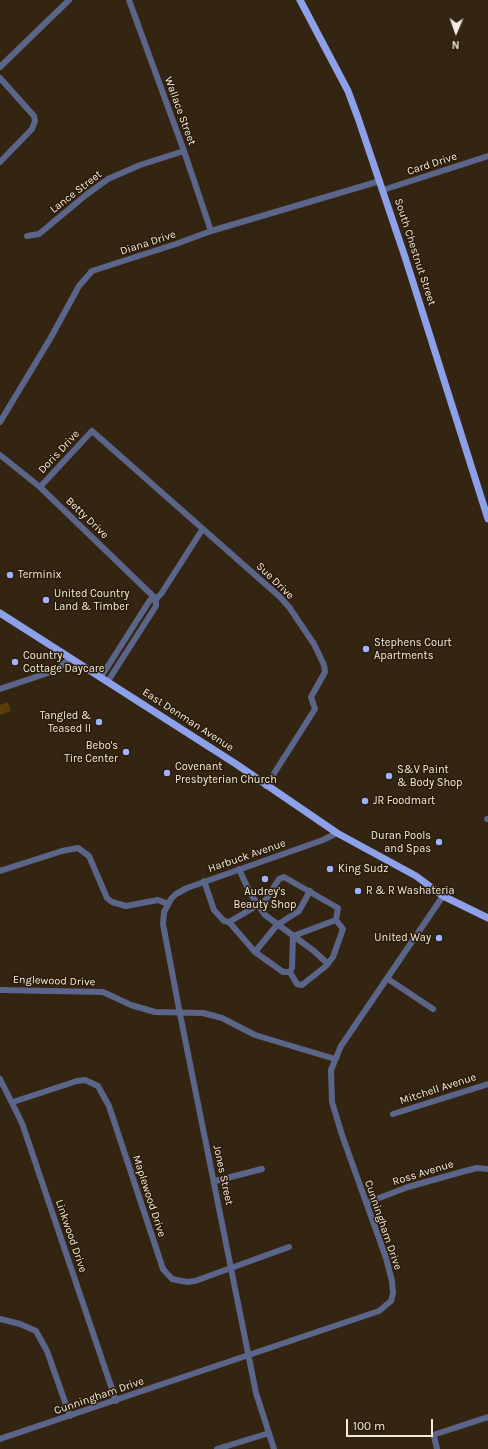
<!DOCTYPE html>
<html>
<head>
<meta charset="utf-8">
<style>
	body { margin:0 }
	#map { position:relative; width:488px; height:1449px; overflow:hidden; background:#342513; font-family:Karla,sans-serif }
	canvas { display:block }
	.north { position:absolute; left:436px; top:12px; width:40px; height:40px; -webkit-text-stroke:3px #2a1c09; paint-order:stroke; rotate:182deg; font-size:11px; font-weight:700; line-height:16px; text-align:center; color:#f4eadf }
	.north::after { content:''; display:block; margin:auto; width:14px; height:18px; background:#f4eadf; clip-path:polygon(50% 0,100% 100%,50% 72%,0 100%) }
	.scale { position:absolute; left:346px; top:1419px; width:87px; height:18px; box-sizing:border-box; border:2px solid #f4eadf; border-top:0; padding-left:5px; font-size:12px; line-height:14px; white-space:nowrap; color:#f4eadf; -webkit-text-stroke:3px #2a1c09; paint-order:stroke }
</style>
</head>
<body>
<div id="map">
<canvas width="488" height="1449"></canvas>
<div class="north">N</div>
<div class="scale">100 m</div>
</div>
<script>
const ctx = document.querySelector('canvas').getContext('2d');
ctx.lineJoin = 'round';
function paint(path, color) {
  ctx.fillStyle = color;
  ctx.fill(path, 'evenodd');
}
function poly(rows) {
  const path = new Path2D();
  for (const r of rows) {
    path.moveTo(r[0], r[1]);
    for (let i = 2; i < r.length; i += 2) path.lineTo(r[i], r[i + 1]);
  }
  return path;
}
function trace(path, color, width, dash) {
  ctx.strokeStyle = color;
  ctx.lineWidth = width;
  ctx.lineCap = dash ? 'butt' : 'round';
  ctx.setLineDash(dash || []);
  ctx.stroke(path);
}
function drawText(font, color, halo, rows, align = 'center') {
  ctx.font = font + ' Karla,sans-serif';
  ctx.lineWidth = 3;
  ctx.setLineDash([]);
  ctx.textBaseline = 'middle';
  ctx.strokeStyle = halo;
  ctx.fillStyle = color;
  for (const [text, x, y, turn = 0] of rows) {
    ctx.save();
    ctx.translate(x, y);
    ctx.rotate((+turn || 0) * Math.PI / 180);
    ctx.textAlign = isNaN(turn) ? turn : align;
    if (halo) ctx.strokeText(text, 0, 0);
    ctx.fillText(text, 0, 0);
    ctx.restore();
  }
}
paint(poly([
	[8,702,11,711,0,715,0,705]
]), '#5a3b0c');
trace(poly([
	[129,0,184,151,211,231],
	[0,67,69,0],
	[0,78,34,116,35,121,32,129,0,162],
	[383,190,488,156],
	[27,236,39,234,86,195,108,179,140,165,184,151],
	[0,422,50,339,79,286,92,271,176,244,211,231,380,181],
	[0,455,40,487,156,599],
	[40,487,92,431,280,597,289,607,314,644,324,665,325,672,311,697,315,709,266,786],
	[101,677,150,600,156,599,161,594,202,530],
	[108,681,156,606,156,599],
	[0,689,57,670,70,658],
	[487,819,488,819],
	[239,869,250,893,265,915,314,951,328,964],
	[0,871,62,851,78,848,89,856,107,898,112,902,126,906,158,900,168,904],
	[204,881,214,910,224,921,229,922,265,901,279,879,284,877,338,908,336,920,343,929,333,957,326,966,302,985,297,984,290,972,292,968,293,936],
	[229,922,255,952,277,925,299,911,310,891],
	[293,936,336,920],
	[255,952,283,972,290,972],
	[388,979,433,1009],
	[0,990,103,992,131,1005,155,1012,203,1013,222,1018,255,1035,335,1059],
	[0,1079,22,1123,116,1401],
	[13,1102,77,1081,85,1080,98,1086,109,1106,163,1269,172,1279,187,1282,195,1281,289,1247],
	[393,1114,488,1084],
	[215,1181,262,1169],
	[366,1203,408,1187,465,1171,477,1168,488,1169],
	[0,1319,20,1324,36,1331,47,1351,70,1416],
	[0,1439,379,1311,391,1301,393,1293,392,1281,386,1258,342,1135,332,1102,331,1070,341,1046,443,896],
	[217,1449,269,1433],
	[274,1449,256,1393,180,1014,163,924,164,912,171,899,176,894,187,888,323,840,337,833],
	[437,1449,434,1436,436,1434,488,1417]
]), '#5b6589', 6);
trace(poly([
	[300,0,348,91,358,118,405,257,488,519],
	[0,613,236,764,337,833,416,876,443,896,488,918]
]), '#8da1ea', 7);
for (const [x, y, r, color] of [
	[10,575,4,"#9fb3fd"],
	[46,600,4,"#9fb3fd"],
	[366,649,4,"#9fb3fd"],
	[15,662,4,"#9fb3fd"],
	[99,722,4,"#9fb3fd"],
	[126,752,4,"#9fb3fd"],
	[167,773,4,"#9fb3fd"],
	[389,776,4,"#9fb3fd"],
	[365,801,4,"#9fb3fd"],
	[439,842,4,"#9fb3fd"],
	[330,869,4,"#9fb3fd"],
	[265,879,4,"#9fb3fd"],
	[358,891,4,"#9fb3fd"],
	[439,938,4,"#9fb3fd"]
]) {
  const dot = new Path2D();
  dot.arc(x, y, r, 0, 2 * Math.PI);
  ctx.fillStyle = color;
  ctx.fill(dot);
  trace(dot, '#2a1c09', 1.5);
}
drawText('11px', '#f4eadf', '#2a1c09', [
	["Wallace Street",180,111,70],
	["Card Drive",432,164,-18],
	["Lance Street",76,192,-38],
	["Diana Drive",148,243,-18],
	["South Chestnut Street",415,252,72],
	["Doris Drive",59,452,-47],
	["Betty Drive",87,518,44],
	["Sue Drive",275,581,44],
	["East Denman Avenue",188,720,33],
	["Harbuck Avenue",247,856,-19],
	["Englewood Drive",54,981,2],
	["Mitchell Avenue",438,1089,-18],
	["Ross Avenue",423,1173,-17],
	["Jones Street",223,1175,78],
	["Maplewood Drive",149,1196,72],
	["Cunningham Drive",383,1225,71],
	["Linkwood Drive",71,1236,71],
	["Cunningham Drive",99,1396,-19]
]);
drawText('11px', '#f4eadf', '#2a1c09', [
	["Terminix",18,575],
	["United Country",54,594],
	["Land & Timber",54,607],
	["Stephens Court",374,643],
	["Apartments",374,656],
	["Country",23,656],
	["Cottage Daycare",23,669],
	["Tangled &",91,716,"right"],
	["Teased II",91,729,"right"],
	["Bebo's",118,746,"right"],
	["Tire Center",118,759,"right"],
	["Covenant",175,767],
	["Presbyterian Church",175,780],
	["S&V Paint",397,770],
	["& Body Shop",397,783],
	["JR Foodmart",373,801],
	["Duran Pools",431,836,"right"],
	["and Spas",431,849,"right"],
	["King Sudz",338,869],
	["R & R Washateria",366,891],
	["Audrey's",265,892,"center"],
	["Beauty Shop",265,905,"center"],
	["United Way",431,938,"right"]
], 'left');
</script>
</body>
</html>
